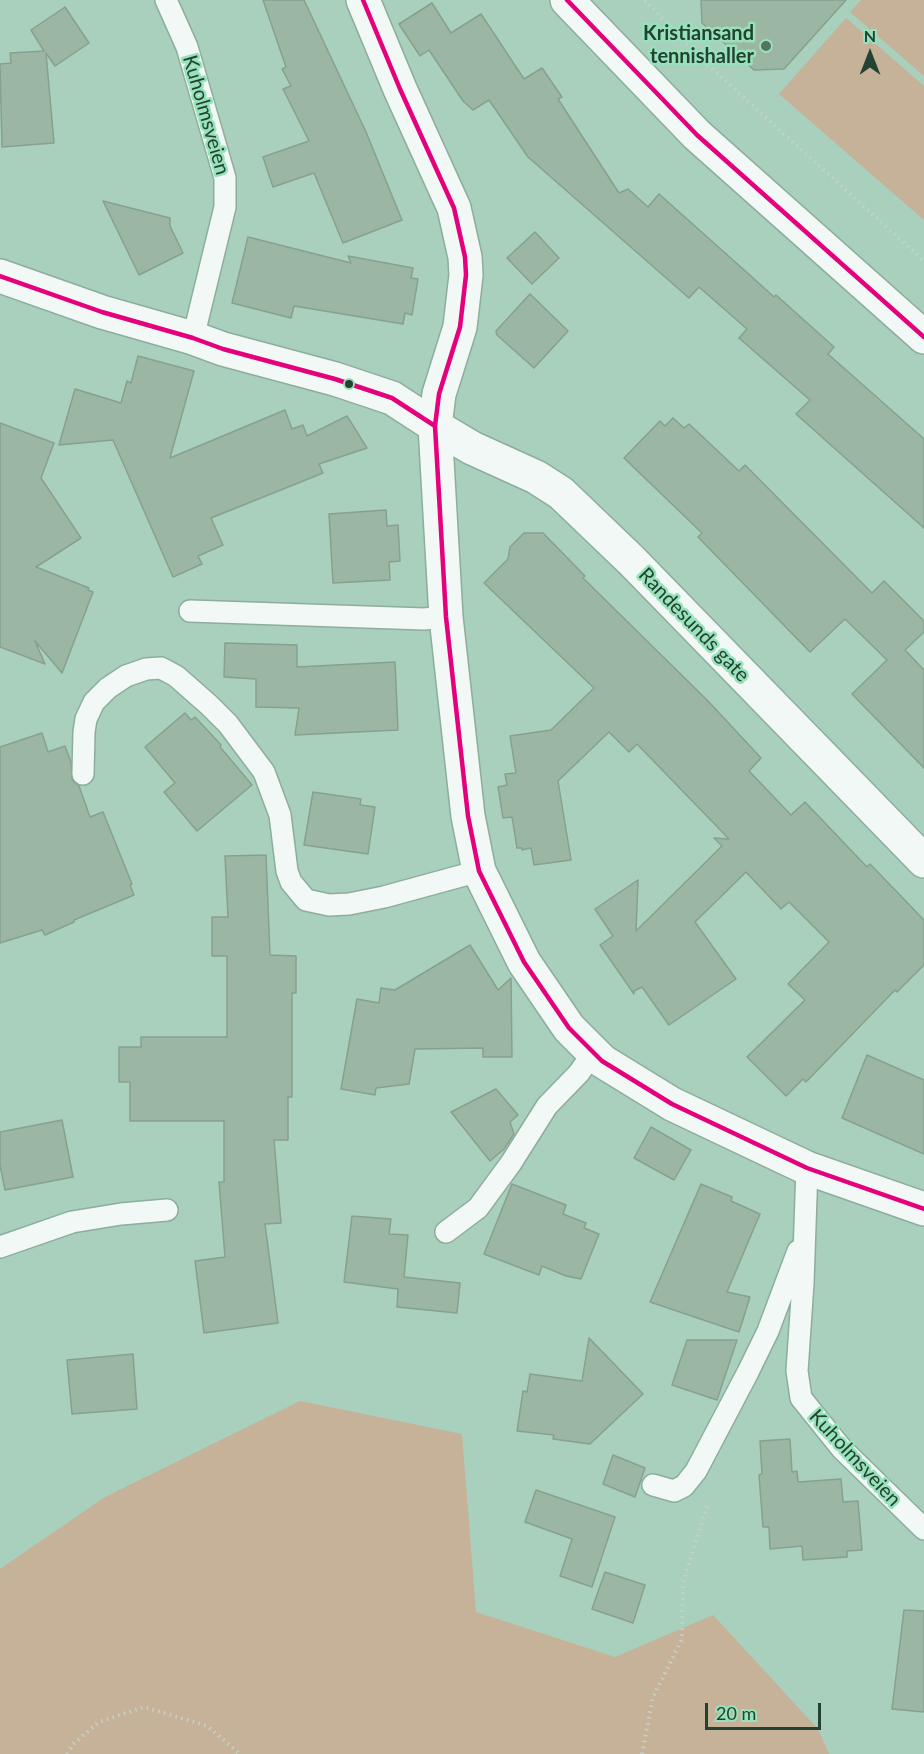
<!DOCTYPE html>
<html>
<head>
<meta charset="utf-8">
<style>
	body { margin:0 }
	#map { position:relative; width:924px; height:1754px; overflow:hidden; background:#a8d0bc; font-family:Lato,sans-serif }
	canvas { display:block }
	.north { position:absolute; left:840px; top:24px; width:60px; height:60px; -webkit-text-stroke:4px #97e1bb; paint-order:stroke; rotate:0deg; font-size:16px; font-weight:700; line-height:24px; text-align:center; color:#234232 }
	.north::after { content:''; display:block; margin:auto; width:21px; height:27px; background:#234232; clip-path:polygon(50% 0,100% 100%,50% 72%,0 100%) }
	.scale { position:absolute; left:705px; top:1703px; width:116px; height:27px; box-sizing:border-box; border:3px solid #234232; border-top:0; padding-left:8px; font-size:18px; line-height:21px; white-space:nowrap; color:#234232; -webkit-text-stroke:4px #97e1bb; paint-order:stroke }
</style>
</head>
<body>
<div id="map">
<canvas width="924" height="1754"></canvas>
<div class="north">N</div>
<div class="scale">20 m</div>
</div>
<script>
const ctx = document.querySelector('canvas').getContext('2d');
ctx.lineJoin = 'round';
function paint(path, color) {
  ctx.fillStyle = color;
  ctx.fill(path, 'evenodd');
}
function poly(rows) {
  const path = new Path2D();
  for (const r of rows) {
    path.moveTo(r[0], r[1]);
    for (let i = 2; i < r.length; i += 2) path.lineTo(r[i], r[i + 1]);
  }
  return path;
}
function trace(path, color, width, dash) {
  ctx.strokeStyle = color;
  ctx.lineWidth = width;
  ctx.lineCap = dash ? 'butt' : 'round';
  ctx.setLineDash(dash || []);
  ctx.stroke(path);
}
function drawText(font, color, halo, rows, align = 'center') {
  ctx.font = font + ' Lato,sans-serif';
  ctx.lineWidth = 5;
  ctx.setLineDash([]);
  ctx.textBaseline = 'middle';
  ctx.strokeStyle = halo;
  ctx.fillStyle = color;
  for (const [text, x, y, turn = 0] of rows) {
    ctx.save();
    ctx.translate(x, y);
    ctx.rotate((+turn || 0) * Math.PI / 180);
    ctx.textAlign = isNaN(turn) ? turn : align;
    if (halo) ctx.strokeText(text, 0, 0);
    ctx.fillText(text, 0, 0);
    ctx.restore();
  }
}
paint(poly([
	[861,0,924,0,924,76,850,12],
	[846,18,924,86,924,220,779,94],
	[300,1401,462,1434,476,1612,615,1657,713,1615,818,1729,829,1754,0,1754,0,1569,105,1497]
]), '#c6b199');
const building = poly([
	[263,0,304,0,366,132,402,220,343,243,314,173,273,187,263,157,309,141,283,89,291,86,282,69,286,67,263,0],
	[701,0,846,0,784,69,754,70,702,23,701,0],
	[432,3,451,33,481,14,524,79,542,68,562,97,558,99,619,193,628,189,648,207,659,194,752,277,774,297,776,295,834,347,828,354,924,439,924,528,796,414,810,400,739,338,747,329,699,287,689,298,528,157,489,100,473,110,463,101,429,50,420,56,399,24,432,3],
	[65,7,89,43,55,66,46,53,54,143,2,147,0,64,11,63,10,53,44,51,31,30,65,7],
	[103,201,170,218,170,226,183,253,139,275,103,201],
	[535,232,559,258,532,284,507,258,535,232],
	[248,237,351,263,348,256,413,268,411,278,418,279,412,315,405,313,403,324,294,306,291,318,232,303,248,237],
	[530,294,568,331,534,368,497,335,496,331,530,294],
	[138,356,194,371,170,458,285,410,292,429,303,425,307,436,347,416,367,448,319,464,323,473,211,518,223,545,198,556,202,564,173,577,113,440,59,445,75,389,121,403,127,381,131,383,138,356],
	[673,418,684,428,689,424,739,471,745,465,872,593,884,581,924,621,924,632,905,650,924,670,924,768,852,694,887,660,845,619,810,652,698,537,702,533,624,458,660,421,665,426,673,418],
	[0,423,54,443,41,478,81,538,36,567,89,588,88,590,93,592,62,673,35,641,45,664,0,647,0,423],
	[386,510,387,526,398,525,400,561,389,562,390,580,333,583,329,514,386,510],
	[524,533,543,533,585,576,583,578,709,702,761,758,749,771,791,815,805,802,867,867,870,864,924,920,924,965,897,992,895,990,806,1082,803,1079,786,1096,747,1057,805,1000,788,984,829,942,789,902,781,909,746,872,695,922,736,979,669,1025,642,987,634,991,634,994,600,945,613,936,595,909,638,880,636,931,722,846,714,838,729,839,637,744,629,752,609,732,558,781,571,860,534,865,531,848,522,850,522,848,517,848,512,817,503,818,498,787,507,785,505,774,516,773,510,736,551,730,594,688,484,583,508,559,510,547,524,533],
	[225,643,297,645,297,667,395,662,398,730,295,735,299,708,256,707,256,679,224,677,225,643],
	[185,713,191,720,195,717,221,745,220,747,252,785,197,831,164,792,175,783,145,747,185,713],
	[42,733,48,752,65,746,71,762,72,780,79,786,90,817,103,812,132,884,130,885,134,895,74,920,74,922,45,935,42,930,0,943,0,747,42,733],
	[313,792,361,799,360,805,375,807,368,854,304,845,313,792],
	[266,855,270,955,296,956,296,993,292,993,292,1097,288,1097,288,1140,274,1140,281,1223,265,1224,278,1323,204,1333,195,1261,225,1257,219,1182,224,1182,224,1121,130,1121,130,1082,119,1082,119,1047,141,1047,141,1037,227,1037,227,956,212,956,212,917,228,917,225,856,266,855],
	[470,945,498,990,511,978,512,1057,483,1057,483,1048,415,1049,409,1084,376,1088,375,1095,341,1089,357,999,379,1003,381,988,395,990,470,945],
	[867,1055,924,1080,924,1154,842,1118,867,1055],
	[496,1089,518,1115,510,1122,514,1134,504,1149,490,1161,451,1112,496,1089],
	[62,1120,73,1177,5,1190,0,1165,0,1132,62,1120],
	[651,1127,691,1150,674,1180,634,1158,651,1127],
	[512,1184,566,1205,563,1214,586,1223,584,1228,599,1234,581,1279,566,1276,542,1266,539,1275,484,1254,512,1184],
	[701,1184,732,1197,731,1201,760,1214,727,1292,750,1297,739,1332,650,1302,701,1184],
	[352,1216,391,1219,389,1234,408,1235,404,1277,460,1283,457,1313,397,1307,398,1289,344,1282,352,1216],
	[589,1338,643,1394,590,1444,553,1439,554,1435,517,1431,523,1391,527,1392,530,1374,582,1381,589,1338],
	[687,1340,737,1340,717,1400,672,1385,687,1340],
	[133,1354,137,1409,72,1414,67,1360,133,1354],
	[790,1439,792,1472,797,1471,798,1482,841,1479,843,1502,858,1501,862,1550,847,1551,847,1557,803,1560,802,1546,770,1549,769,1527,763,1527,759,1475,762,1474,760,1441,790,1439],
	[613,1455,645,1468,635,1497,603,1484,613,1455],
	[536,1490,615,1517,592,1587,560,1576,572,1539,525,1522,536,1490],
	[605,1572,645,1585,633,1623,592,1609,605,1572],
	[904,1610,924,1611,924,1712,892,1709,904,1610]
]);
paint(building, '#9bb7a3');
trace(building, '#86a18e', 1.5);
const service = poly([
	[166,0,187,47,225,178,225,207,193,338],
	[190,611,424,619,446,617],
	[83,774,84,732,86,719,94,702,108,688,126,676,146,669,161,668,176,676,209,705,228,724,264,772,280,815,287,871,291,882,306,900,329,905,349,904,384,897,479,871],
	[807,1168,803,1283,797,1371,801,1398,842,1449,924,1529],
	[446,1232,478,1208,511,1163,547,1106,579,1073,593,1053],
	[0,1247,72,1222,121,1214,167,1210],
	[653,1485,674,1491,684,1486,696,1471,748,1372,768,1331,798,1251]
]);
const minor = poly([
	[363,0,400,89,454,208,465,257,466,275,460,327,439,394,435,426,446,617,468,816,479,871,524,962,569,1028,602,1061,672,1104,807,1168,924,1209],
	[0,276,102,312,193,338,223,349,335,379,392,398,435,426,472,448,536,477,561,493,632,561,924,861]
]);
const tertiary = poly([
	[567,0,697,135,924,337]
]);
trace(service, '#8dad9d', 24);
trace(minor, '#8dad9d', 36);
trace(tertiary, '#8dad9d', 36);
trace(poly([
	[645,0,698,56,924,261],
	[67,1754,73,1744,99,1722,144,1707,207,1726,240,1754],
	[642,1754,653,1697,682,1639,683,1582,707,1506]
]), '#c4d2ca', 4, [1.5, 4.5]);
trace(service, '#f2f8f5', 21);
trace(minor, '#f2f8f5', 33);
trace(tertiary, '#f2f8f5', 33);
trace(poly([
	[363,0,400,89,454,208,465,257,466,275,460,327,439,394,435,426,446,617,468,816,479,871,524,962,569,1028,602,1061,672,1104,807,1168,924,1209],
	[567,0,697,135,924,337],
	[0,276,102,312,193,338,223,349,335,379,392,398,435,426]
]), '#e5007d', 4.5);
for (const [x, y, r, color] of [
	[766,46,6,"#527462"],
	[349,384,5,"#234232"]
]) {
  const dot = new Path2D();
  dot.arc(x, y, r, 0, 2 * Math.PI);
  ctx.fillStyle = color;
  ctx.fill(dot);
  trace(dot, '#97e1bb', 2);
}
drawText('bold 20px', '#234232', '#97e1bb', [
	["Kristiansand",754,34],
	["tennishaller",754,57]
], 'right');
drawText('20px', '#234232', '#97e1bb', [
	["Kuholmsveien",206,115,74],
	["Randesunds gate",694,625,46],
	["Kuholmsveien",855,1458,47]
]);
</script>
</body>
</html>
